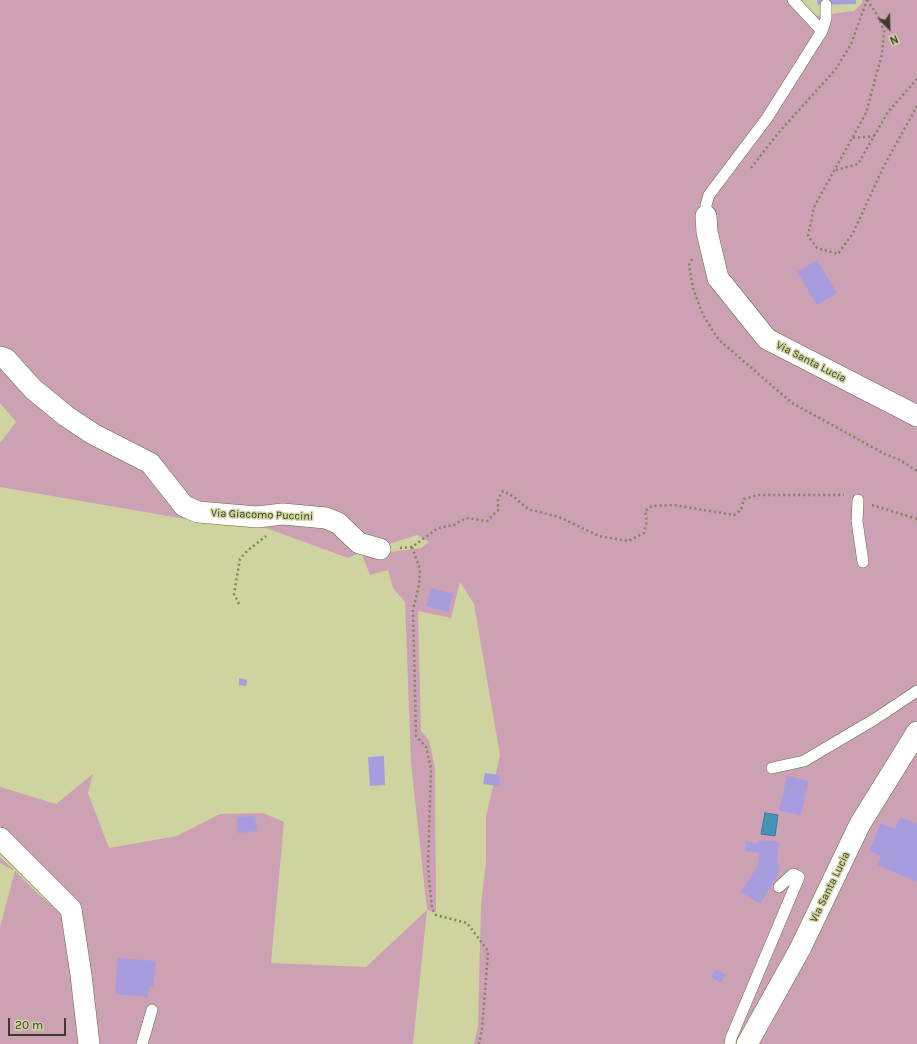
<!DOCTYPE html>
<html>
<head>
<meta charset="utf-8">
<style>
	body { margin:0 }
	#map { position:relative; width:917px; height:1044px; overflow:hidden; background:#cfd39f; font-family:Karla,sans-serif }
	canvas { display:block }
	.north { position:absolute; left:869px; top:8px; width:40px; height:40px; -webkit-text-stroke:3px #cfd39f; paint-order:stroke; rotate:157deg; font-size:11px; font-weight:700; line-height:16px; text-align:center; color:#3c3d28 }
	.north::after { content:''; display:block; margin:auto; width:14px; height:18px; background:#3c3d28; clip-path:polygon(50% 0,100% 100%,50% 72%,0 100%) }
	.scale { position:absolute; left:8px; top:1018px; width:58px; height:18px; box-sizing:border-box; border:2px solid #3c3d28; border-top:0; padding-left:5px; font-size:12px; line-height:14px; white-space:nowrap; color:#3c3d28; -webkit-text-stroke:3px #cfd39f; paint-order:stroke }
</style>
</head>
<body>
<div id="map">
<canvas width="917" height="1044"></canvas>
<div class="north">N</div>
<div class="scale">20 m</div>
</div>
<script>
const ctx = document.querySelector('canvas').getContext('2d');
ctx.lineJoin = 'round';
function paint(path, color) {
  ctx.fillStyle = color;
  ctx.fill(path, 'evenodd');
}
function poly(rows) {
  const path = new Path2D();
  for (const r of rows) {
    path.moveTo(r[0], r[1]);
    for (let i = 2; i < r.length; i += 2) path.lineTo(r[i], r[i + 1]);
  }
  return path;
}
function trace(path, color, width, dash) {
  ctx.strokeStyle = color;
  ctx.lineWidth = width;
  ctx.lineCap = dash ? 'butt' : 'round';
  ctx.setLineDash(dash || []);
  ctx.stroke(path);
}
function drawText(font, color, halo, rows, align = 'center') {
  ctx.font = font + ' Karla,sans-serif';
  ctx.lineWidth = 3;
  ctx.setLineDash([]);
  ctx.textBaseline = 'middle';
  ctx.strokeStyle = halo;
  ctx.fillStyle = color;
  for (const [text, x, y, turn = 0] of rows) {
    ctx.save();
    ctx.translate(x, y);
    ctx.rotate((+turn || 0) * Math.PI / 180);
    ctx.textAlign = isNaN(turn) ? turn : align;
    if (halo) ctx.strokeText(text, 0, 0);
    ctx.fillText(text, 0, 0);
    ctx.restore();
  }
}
paint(poly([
	[0,0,801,0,802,4,815,16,854,11,862,3,862,0,917,0,917,1044,474,1044,478,1026,481,905,486,862,486,817,500,755,474,604,460,582,451,618,418,611,421,731,429,740,435,768,436,912,427,910,413,1044,95,1044,86,938,79,912,65,892,0,832,0,787,56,804,93,774,88,793,109,848,177,836,220,814,263,813,284,822,271,963,366,967,427,910,411,763,405,602,393,588,388,570,370,575,361,552,348,558,255,524,286,519,318,521,334,528,348,544,361,552,376,554,421,548,429,542,417,535,386,545,370,540,357,532,340,516,326,511,298,509,261,510,209,506,185,519,0,487,0,443,16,422,0,403],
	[0,857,15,871,38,894,63,914,79,1044,0,1044,0,927,15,871,0,863]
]), '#cda1b4');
const water = poly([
	[765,813,778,815,775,836,761,834,765,813]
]);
paint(water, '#4493b8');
trace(water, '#42798d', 1);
paint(poly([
	[817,0,856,0,856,4,818,5],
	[817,260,837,293,817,305,797,272],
	[431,588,453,594,448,612,426,606],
	[239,678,247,680,246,686,239,685],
	[384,756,385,785,370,786,368,757],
	[485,773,500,775,499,786,483,784],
	[787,776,808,781,801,815,779,811],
	[255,816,257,831,238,833,237,817],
	[900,817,917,824,917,882,878,865,881,856,869,851,881,823,895,829],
	[759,840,779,842,777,865,779,865,778,875,760,904,741,892,758,865,759,853,745,851,746,841,758,844],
	[118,958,156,961,153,987,149,987,148,997,115,994],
	[717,969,726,975,720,983,711,976]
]), '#a79cde');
const service = poly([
	[793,0,822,31],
	[706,216,706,205,709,195,767,118,822,31,826,19,826,5],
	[858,500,857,521,863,562],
	[772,768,804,761,875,719,917,691],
	[142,1044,152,1010],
	[730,1044,731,1038,799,877,793,874,779,887]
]);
const minor = poly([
	[706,216,707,232,718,278,767,339,917,416],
	[0,357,6,359,33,389,66,416,93,434,150,463,184,506,198,512,257,517,283,514,326,518,338,523,359,543,380,549],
	[0,838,71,909,81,975,89,1044],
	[747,1044,800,949,860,824,917,732]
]);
trace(service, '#686b3b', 12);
trace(minor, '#686b3b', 22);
trace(poly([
	[867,0,878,16,884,31,882,54,866,113,814,207,808,236,817,248,838,254,853,233,884,166,917,106],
	[853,138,874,136],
	[751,168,779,132,836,69,851,44,867,0],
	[836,170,858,164,888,112,917,79],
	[692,259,689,265,693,288,703,315,718,339,792,403,885,454,900,460,917,471],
	[872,505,917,519],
	[412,547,420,569,419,585,413,610,416,736,426,747,431,768,428,865,432,909,436,915,467,923,488,951,482,1029,479,1044],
	[400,548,412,547,438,528,454,525,466,518,487,521,498,510,498,499,503,491,514,497,528,509,559,517,599,536,628,541,644,533,647,521,645,511,652,506,674,505,734,515,741,510,744,499,758,495,844,495],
	[239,604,234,594,240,559,247,551,266,536]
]), '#818460', 2.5, [2, 3]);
trace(service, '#fff', 11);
trace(minor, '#fff', 21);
drawText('11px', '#3c3d28', '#cfd39f', [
	["Via Santa Lucia",811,362,27],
	["Via Giacomo Puccini",262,515,2],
	["Via Santa Lucia",830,887,-64]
]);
</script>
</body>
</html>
